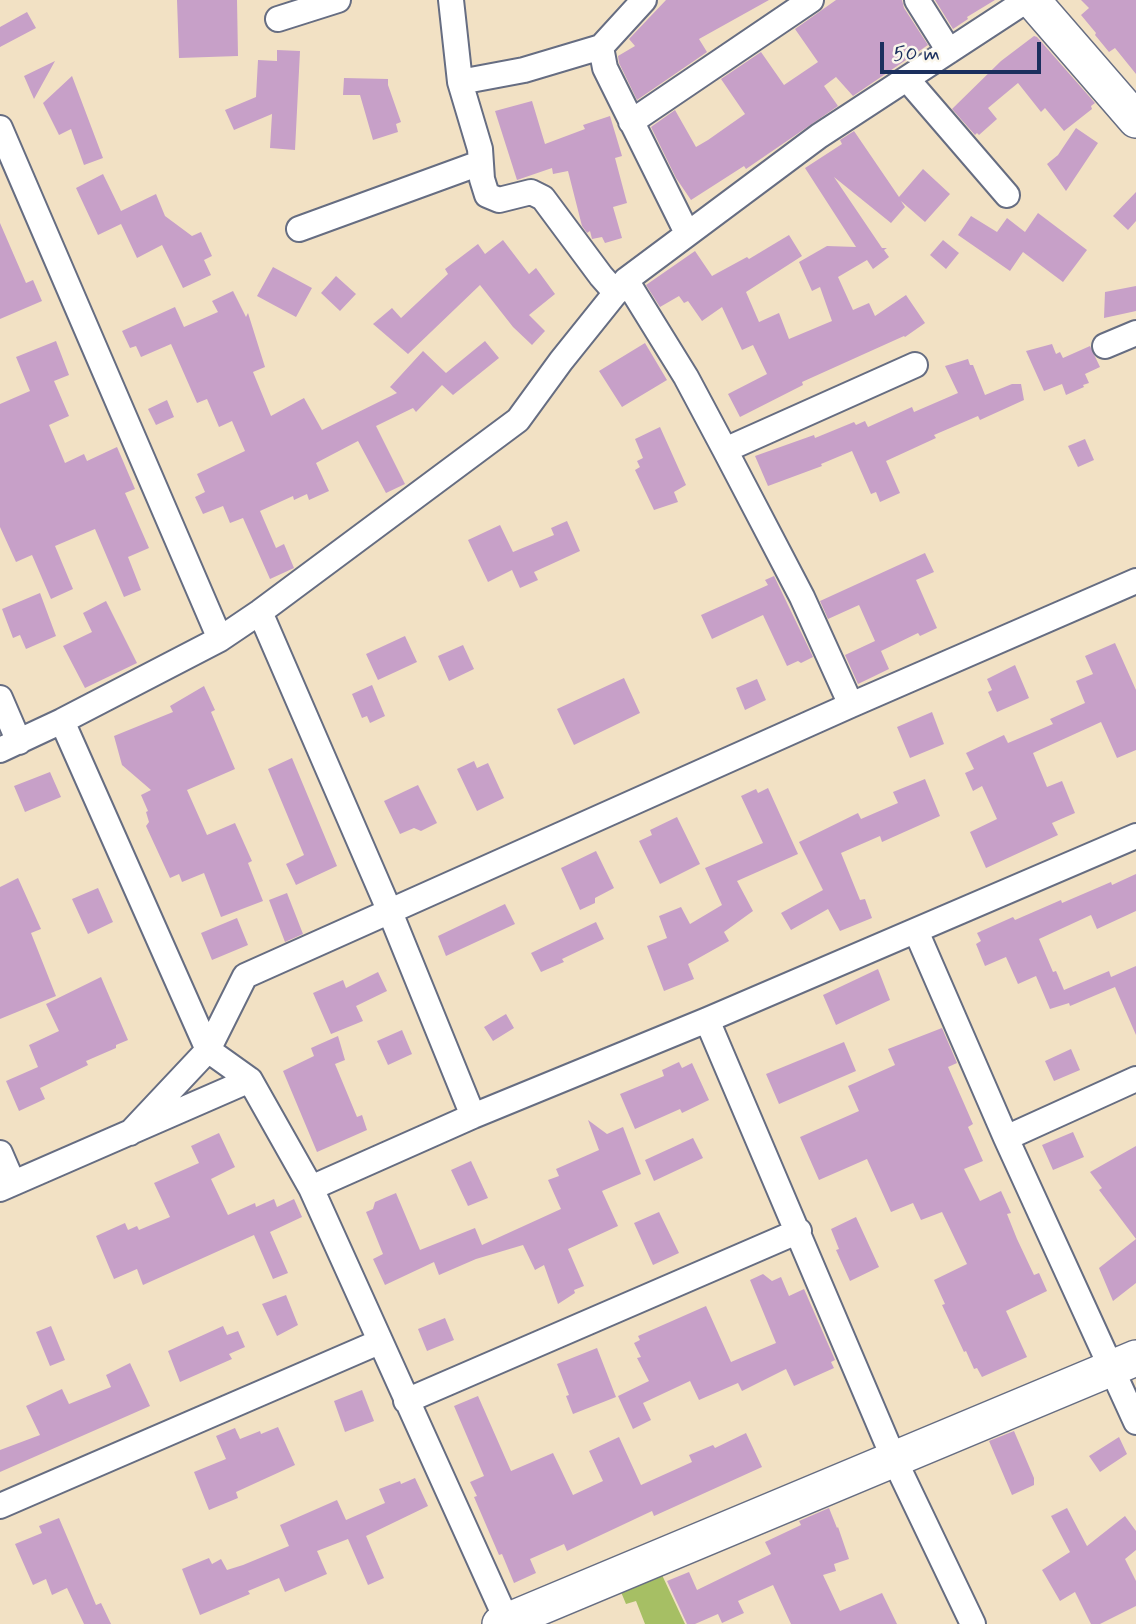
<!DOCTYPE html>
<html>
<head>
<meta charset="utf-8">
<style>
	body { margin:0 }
	#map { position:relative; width:1136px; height:1624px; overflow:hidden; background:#f2e1c4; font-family:Mynerve,sans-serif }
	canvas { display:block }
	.scale { position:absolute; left:880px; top:42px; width:161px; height:32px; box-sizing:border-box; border:4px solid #1b2f5e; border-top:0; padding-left:9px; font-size:21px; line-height:24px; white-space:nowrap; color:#1b2f5e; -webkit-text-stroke:5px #fbf7ec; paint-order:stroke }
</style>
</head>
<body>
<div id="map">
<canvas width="1136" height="1624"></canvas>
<div class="scale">50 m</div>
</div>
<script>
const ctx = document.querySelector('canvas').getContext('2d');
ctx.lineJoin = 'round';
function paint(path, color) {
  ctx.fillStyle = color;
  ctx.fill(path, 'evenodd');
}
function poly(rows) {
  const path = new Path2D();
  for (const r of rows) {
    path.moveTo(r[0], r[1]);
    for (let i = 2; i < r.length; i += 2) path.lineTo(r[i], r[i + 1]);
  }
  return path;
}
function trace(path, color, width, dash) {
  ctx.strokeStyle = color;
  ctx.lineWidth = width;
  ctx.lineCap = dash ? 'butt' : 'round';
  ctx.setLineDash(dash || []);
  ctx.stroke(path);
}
paint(poly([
	[662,1575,685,1624,645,1624,636,1601,626,1604,621,1592]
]), '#a6bf64');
paint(poly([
	[177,0,237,0,238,56,179,58],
	[666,0,769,0,699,39,707,52,637,100,619,63,618,56,635,46,629,39],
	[836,0,902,0,904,8,928,45,853,96,836,77,824,86,838,106,746,169,744,166,691,200,676,178,651,127,675,110,696,147,708,140,745,114,721,79,761,52,784,85,818,62,795,29],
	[935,0,995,0,967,17,968,19,953,29],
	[1081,0,1136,0,1136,74,1115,48,1109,52,1095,35,1096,33,1081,15,1089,8],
	[27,12,36,28,0,47,0,27],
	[1034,36,1037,37,1095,103,1091,106,1092,109,1064,131,1045,108,1041,112,1018,83,988,108,997,119,979,135,977,133,975,135,952,109,1001,61],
	[277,50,300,51,295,150,270,148,272,114,234,130,225,110,256,97,258,60,277,61],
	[55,61,34,99,24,76],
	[72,76,103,158,84,165,71,129,59,135,43,103],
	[344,78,388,79,388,85,401,122,396,124,398,132,373,140,360,95,343,95],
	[532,101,545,144,585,129,583,125,610,116,622,156,615,158,627,203,613,207,622,238,605,243,602,237,592,239,590,231,587,233,582,226,568,171,553,174,552,168,517,180,495,111],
	[1076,128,1098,143,1066,191,1047,164,1058,155],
	[854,131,899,197,923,169,950,194,925,222,901,201,905,207,891,223,834,177,882,248,887,248,884,250,889,257,873,269,867,260,838,277,853,310,869,303,875,316,906,295,925,323,905,337,904,336,802,382,803,385,740,417,728,394,767,374,753,345,742,350,722,307,702,321,688,301,684,303,679,296,660,307,646,285,695,251,712,276,747,257,749,259,789,235,802,256,746,292,759,322,779,313,789,339,832,321,820,287,812,291,799,262,827,246,856,247,805,168,842,144,840,140],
	[103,174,121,211,156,194,165,216,192,236,201,232,212,256,204,260,211,275,183,288,162,245,137,258,121,224,98,235,76,188],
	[1136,192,1136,221,1128,230,1113,216],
	[1038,213,1087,250,1063,282,1023,252,1010,271,958,235,971,216,997,232,1007,218,1025,232],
	[0,223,26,283,33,280,42,301,0,319],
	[503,240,529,274,536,268,555,294,529,315,545,331,532,345,513,327,480,285,408,354,373,324,392,308,401,318,448,274,445,269,478,244,485,254],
	[943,240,959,253,946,269,930,255],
	[273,267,312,288,296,317,257,296],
	[336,276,356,294,340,311,321,293],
	[1136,286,1136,311,1104,318,1105,292],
	[233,291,246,317,248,313,265,367,253,372,271,416,304,398,322,430,397,393,390,387,423,351,446,373,485,341,499,358,453,395,442,385,416,412,413,408,376,426,405,484,386,493,358,441,316,463,329,491,309,500,307,494,294,500,293,496,260,511,276,548,284,544,294,568,270,579,243,518,230,523,223,506,203,514,195,497,205,492,197,474,245,451,232,421,219,427,207,399,197,403,171,344,141,357,136,346,130,348,122,331,175,307,184,327,218,312,212,301],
	[56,341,69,375,54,381,69,416,49,425,65,463,84,454,87,461,117,447,135,489,125,493,149,548,128,557,141,590,124,597,95,529,55,546,73,589,51,599,32,555,16,562,0,527,0,404,30,391,16,357],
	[645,343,667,380,622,407,599,371],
	[1052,344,1056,354,1060,352,1063,358,1090,346,1100,367,1085,374,1089,383,1083,385,1084,387,1066,395,1062,384,1044,391,1026,351],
	[968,359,970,365,973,365,985,395,1012,384,1021,384,1024,400,980,420,978,416,934,435,936,438,886,461,900,493,880,502,876,492,871,494,852,451,821,464,822,466,768,486,755,456,814,435,815,438,854,422,856,425,865,421,868,427,912,407,914,412,958,393,945,366],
	[167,400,174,417,156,425,148,409],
	[660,427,686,485,674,492,678,502,654,510,635,470,640,467,637,461,643,458,635,439],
	[1085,439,1094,460,1078,467,1068,446],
	[567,521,580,551,534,572,538,580,520,588,512,570,488,582,468,540,500,525,513,552,554,535,551,528],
	[925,553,934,572,916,580,937,628,920,636,918,633,881,651,889,669,858,684,845,655,875,641,859,605,828,619,820,601],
	[774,576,813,657,801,663,798,661,787,666,763,615,712,639,701,615,768,585,765,580],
	[40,593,56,636,26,649,20,635,13,638,2,609],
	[106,601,137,663,85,688,63,646,92,632,83,613],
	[405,636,417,662,378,680,366,654],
	[1115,643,1136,690,1136,750,1117,758,1101,722,1033,753,1047,787,1062,781,1075,813,1052,823,1058,835,986,868,970,832,997,819,982,786,973,791,965,773,974,769,966,753,1004,735,1008,743,1053,724,1050,719,1085,703,1076,681,1093,674,1085,656],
	[463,645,474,669,449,681,438,656],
	[1015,665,1029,698,997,712,988,692,992,690,987,679],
	[624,678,640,713,574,745,557,709],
	[757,679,766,700,745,710,736,688],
	[372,685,385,716,370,723,367,716,362,718,352,694],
	[204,686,215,710,211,712,235,769,187,790,207,835,235,823,252,861,248,863,263,901,221,917,204,873,182,882,179,874,170,878,146,826,149,822,146,812,148,811,141,795,151,790,122,765,114,736,173,712,170,706],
	[932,712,944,744,910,758,897,727],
	[292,758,337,866,296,885,286,864,304,855,268,769],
	[474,761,477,768,488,763,504,798,477,811,457,769],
	[50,772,61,797,25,812,14,786],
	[925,779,940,816,882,842,880,836,841,853,860,900,865,899,872,918,840,931,828,909,791,930,781,913,823,890,799,842,858,813,861,819,898,803,893,792],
	[418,785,437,823,421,831,414,828,400,834,384,801],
	[768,788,798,854,737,881,753,911,724,932,729,941,688,964,694,979,664,991,647,946,667,938,659,916,681,907,690,924,722,905,705,868,763,843,741,796,756,789,758,793],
	[677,817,700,864,660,884,639,841,652,835,650,830],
	[596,851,614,888,595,898,595,903,580,910,561,868],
	[1136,874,1136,911,1097,929,1091,915,1039,939,1053,972,1056,971,1064,990,1109,971,1111,977,1136,966,1136,1035,1115,987,1070,1006,1069,1003,1050,1009,1036,976,1018,984,1006,957,985,966,976,944,981,941,977,933,1013,917,1015,920,1061,900,1062,903,1111,882,1112,885],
	[18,878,41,929,31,933,56,996,0,1019,0,887],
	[98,888,113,922,88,934,72,899],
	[287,893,303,934,285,942,269,900],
	[505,904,515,924,446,956,438,936],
	[237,918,248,945,212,960,201,933],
	[596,922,604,939,562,959,564,962,541,972,531,953],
	[878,969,890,1000,836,1025,823,995],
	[378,972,387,991,356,1006,363,1021,331,1034,313,993,343,980,346,988],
	[101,977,128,1040,116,1045,116,1048,86,1061,88,1065,40,1088,45,1099,19,1111,6,1081,38,1067,29,1045,59,1031,46,1004],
	[506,1014,514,1028,493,1041,484,1027],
	[942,1028,957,1063,948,1067,973,1124,968,1127,983,1161,964,1169,980,1201,1001,1191,1011,1213,1007,1214,1017,1239,1034,1275,1039,1273,1047,1291,1006,1311,1027,1357,982,1377,977,1368,974,1369,966,1351,964,1352,942,1305,945,1304,934,1280,967,1264,942,1212,921,1220,913,1203,891,1212,867,1159,819,1180,800,1137,859,1111,848,1086,895,1065,888,1049],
	[402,1030,412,1054,388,1065,377,1041],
	[338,1036,345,1060,335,1064,357,1117,362,1115,367,1130,317,1152,283,1071,314,1056,311,1048],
	[844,1042,856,1071,779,1104,766,1074],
	[1071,1049,1080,1070,1054,1081,1045,1061],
	[679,1062,682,1068,692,1063,709,1100,682,1113,680,1109,635,1129,620,1094,664,1076,662,1070],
	[588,1120,607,1134,623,1127,641,1174,602,1191,618,1226,568,1249,584,1286,574,1290,575,1293,558,1304,544,1265,535,1270,523,1245,476,1259,439,1275,434,1262,385,1285,373,1259,383,1254,366,1212,373,1209,375,1202,396,1193,420,1250,475,1228,482,1245,561,1209,548,1180,559,1176,556,1169,599,1150],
	[1073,1132,1084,1157,1053,1170,1042,1145],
	[219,1133,235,1167,211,1179,228,1215,255,1203,256,1207,274,1199,277,1207,294,1199,302,1217,270,1232,288,1273,273,1279,254,1235,143,1285,137,1269,114,1279,96,1236,125,1223,128,1230,137,1226,139,1230,170,1217,154,1183,199,1163,191,1146],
	[693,1138,703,1158,654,1181,645,1160],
	[1136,1146,1136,1239,1099,1190,1102,1188,1090,1172],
	[471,1161,488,1198,468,1206,451,1170],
	[659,1212,679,1253,653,1265,634,1223],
	[856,1217,879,1267,850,1281,836,1250,839,1249,831,1229],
	[1136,1239,1136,1283,1113,1301,1099,1268],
	[763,1274,772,1281,781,1277,789,1296,804,1289,835,1360,831,1362,834,1368,794,1386,786,1369,742,1391,738,1383,699,1400,690,1381,643,1403,651,1420,633,1429,618,1396,649,1381,637,1358,641,1357,634,1343,640,1340,638,1336,706,1306,731,1362,776,1343,750,1280],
	[286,1295,298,1325,277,1336,262,1304],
	[445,1318,454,1340,427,1351,418,1329],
	[51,1326,65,1360,50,1366,36,1332],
	[223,1326,227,1335,238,1331,245,1347,229,1354,232,1359,180,1382,168,1351],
	[597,1348,616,1397,573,1414,566,1396,569,1395,557,1364],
	[130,1363,150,1406,0,1472,0,1450,40,1435,26,1406,62,1389,69,1404,111,1387,106,1375],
	[362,1390,374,1421,345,1432,334,1401],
	[478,1396,511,1471,553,1453,573,1495,603,1481,589,1451,619,1437,641,1485,692,1462,689,1455,713,1445,715,1448,746,1433,762,1467,654,1516,652,1511,567,1551,564,1544,530,1559,536,1573,514,1583,502,1554,499,1555,474,1497,477,1496,470,1482,484,1476,454,1406],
	[278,1427,295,1465,236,1492,238,1498,209,1510,194,1472,226,1459,216,1436,235,1428,240,1439,260,1431,261,1434],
	[1014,1431,1034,1478,1034,1485,1012,1495,989,1441],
	[1119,1437,1127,1454,1100,1472,1089,1456],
	[415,1478,428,1506,366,1536,384,1578,368,1585,348,1539,317,1551,327,1574,285,1592,279,1578,248,1591,250,1594,200,1615,182,1569,209,1558,212,1564,221,1559,227,1570,243,1565,289,1546,280,1525,337,1500,346,1520,385,1503,379,1489,400,1481,401,1484],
	[829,1508,837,1528,838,1527,849,1559,834,1564,836,1571,823,1575,840,1611,882,1593,897,1624,791,1624,773,1585,738,1601,744,1613,722,1623,718,1614,695,1624,687,1624,667,1581,689,1572,697,1590,771,1554,765,1542,801,1525,799,1521],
	[1067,1508,1087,1546,1125,1516,1136,1531,1136,1550,1125,1559,1136,1581,1136,1606,1100,1624,1091,1624,1075,1592,1060,1601,1042,1570,1070,1552,1051,1516],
	[59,1518,96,1605,101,1603,111,1624,84,1624,67,1588,52,1595,46,1579,33,1585,15,1544,42,1533,39,1526]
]), '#c7a0c8');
const street = poly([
	[451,0,460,82,480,149,482,179,487,195,499,200,531,192,543,198,601,276,616,293],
	[644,0,601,47,605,68,687,233],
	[917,0,949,51],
	[278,19,338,0],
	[907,79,1007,195],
	[460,82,524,70,601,47],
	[631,122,811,0],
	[0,128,220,639],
	[299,229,480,163],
	[626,280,686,377,725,450,802,597,851,705],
	[1105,346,1136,333],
	[725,450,915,365],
	[260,612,390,912,473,1116],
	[0,698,19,742],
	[62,721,208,1050,250,1080,311,1188,507,1621],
	[0,750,62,721,220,639,260,612,518,420,561,361,626,280,819,136,1027,0],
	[916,931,1006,1138,1136,1422],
	[707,1020,894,1459,973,1624],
	[130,1133,208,1050,245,976,851,705,1136,581],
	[1006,1138,1136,1079],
	[0,1153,13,1183],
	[311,1188,473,1116,707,1020,1136,836],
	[0,1189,250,1080],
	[406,1401,799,1231],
	[0,1506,379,1342]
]);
const secondary = poly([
	[1032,0,1136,120],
	[500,1624,1136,1358]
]);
trace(street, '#666d82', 28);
trace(secondary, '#666d82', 38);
trace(street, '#fff', 24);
trace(secondary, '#fff', 35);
</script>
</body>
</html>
